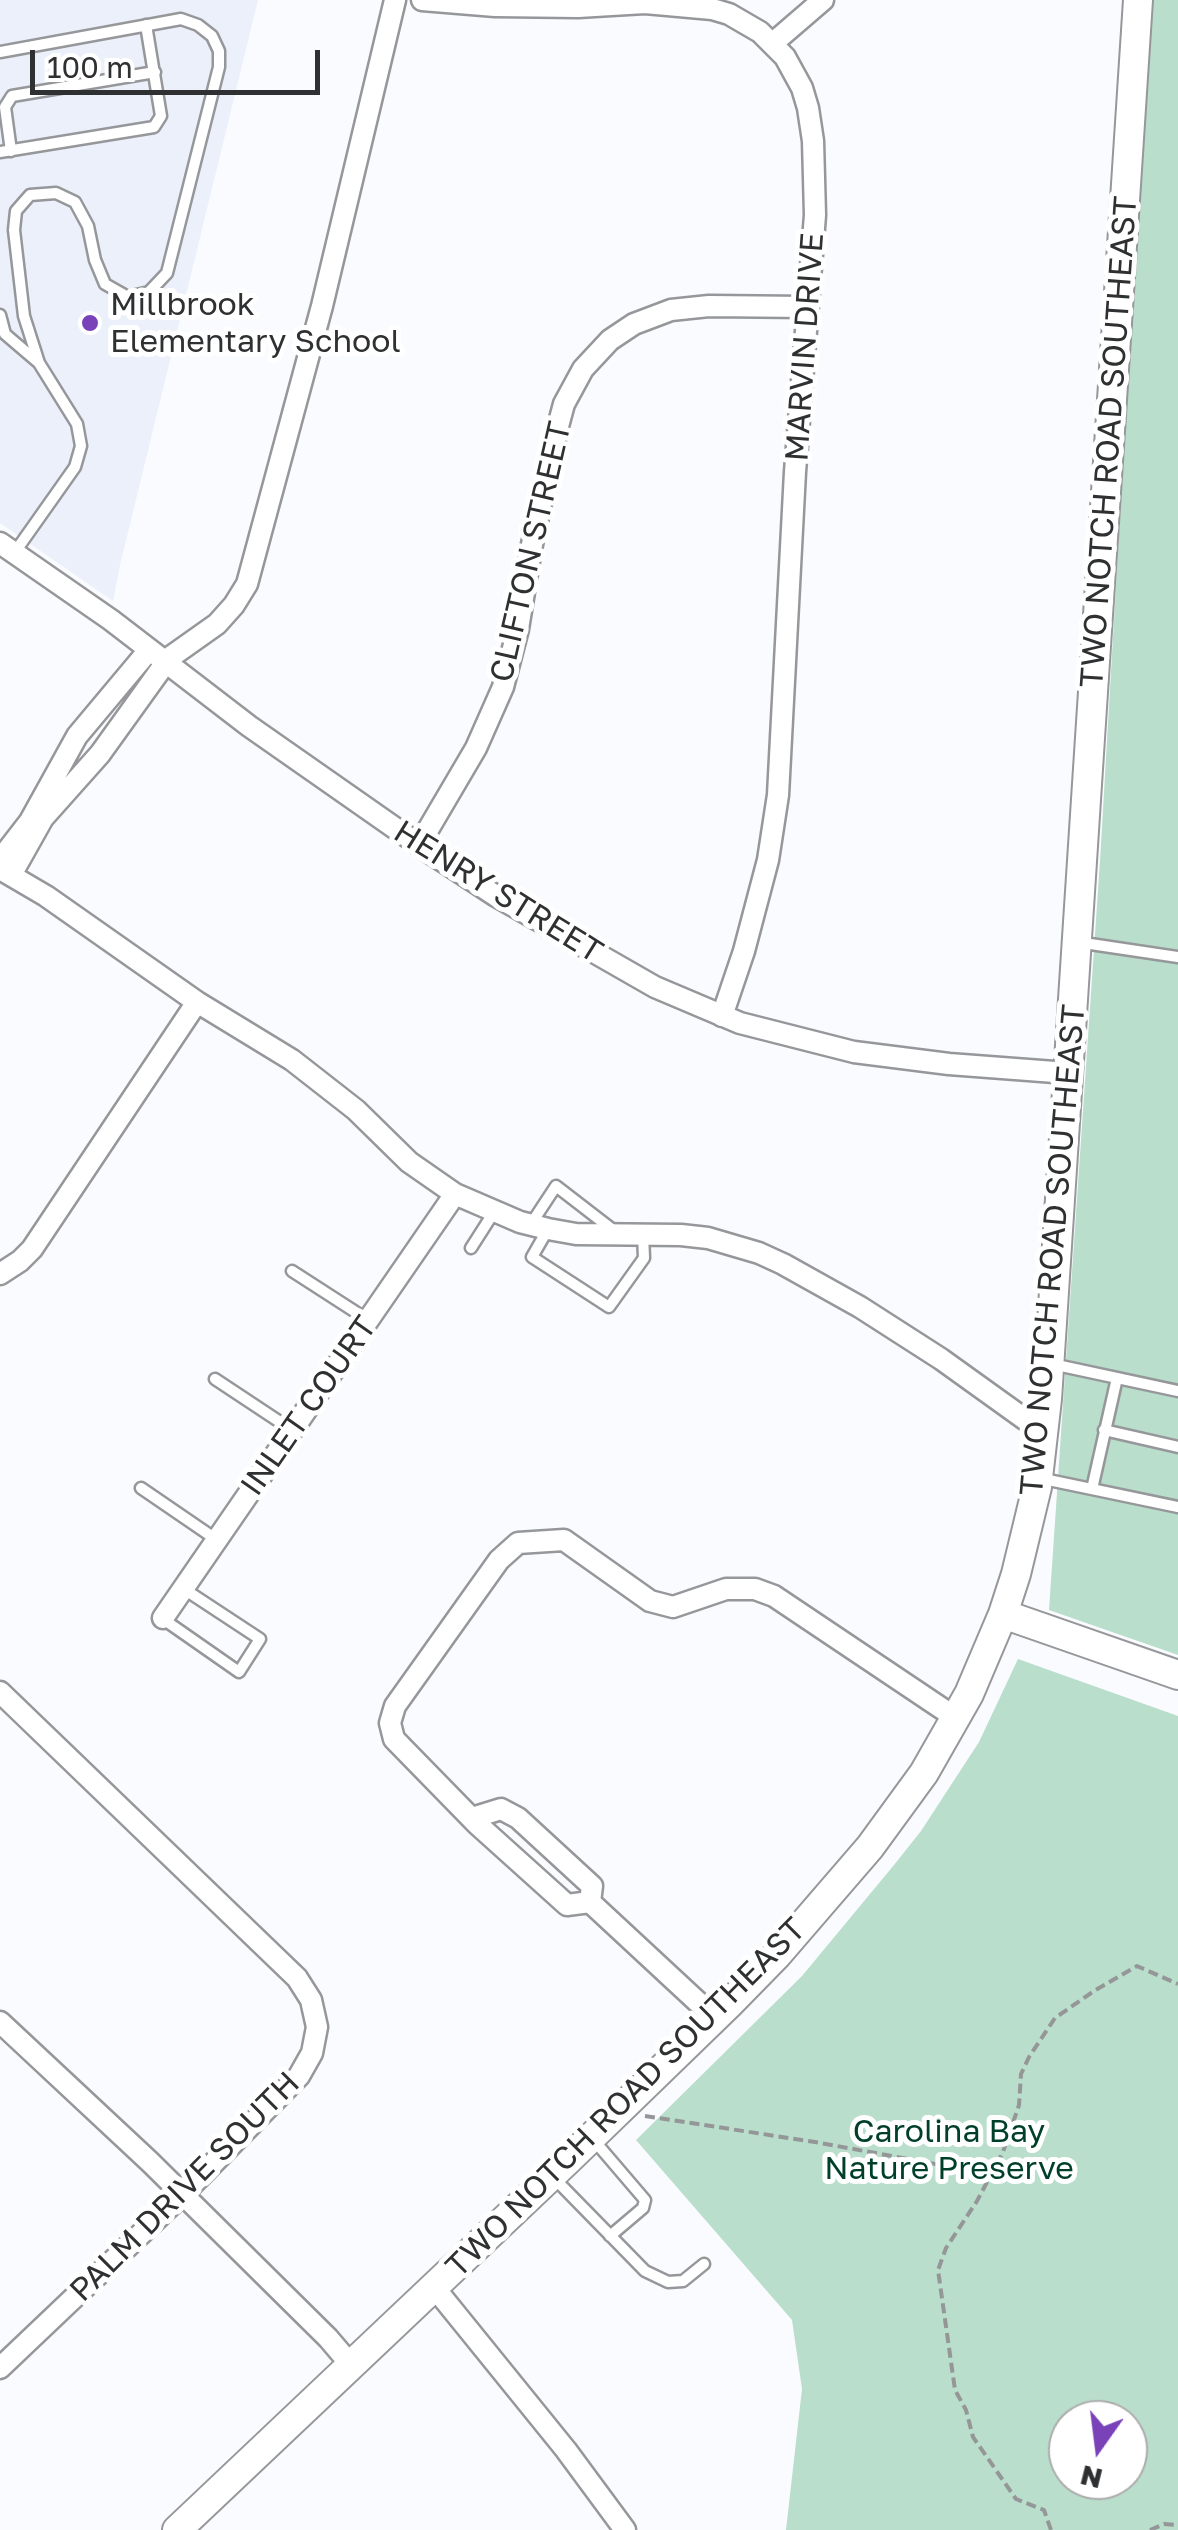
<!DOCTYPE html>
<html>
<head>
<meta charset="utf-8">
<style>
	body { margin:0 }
	#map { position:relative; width:1178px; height:2530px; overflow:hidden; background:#f9fbfe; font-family:"Golos Text",sans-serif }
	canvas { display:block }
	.north { position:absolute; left:1048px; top:2400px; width:100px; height:100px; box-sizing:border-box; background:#fff; border:2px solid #acacad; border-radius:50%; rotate:194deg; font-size:28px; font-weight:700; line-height:40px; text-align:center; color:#2f3031 }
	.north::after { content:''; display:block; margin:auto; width:35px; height:45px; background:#7a42b9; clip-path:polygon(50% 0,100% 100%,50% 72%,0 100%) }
	.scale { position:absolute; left:30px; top:50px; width:290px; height:45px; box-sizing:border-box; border:5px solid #2f3031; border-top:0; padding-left:12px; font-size:30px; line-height:35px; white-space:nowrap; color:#2f3031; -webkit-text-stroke:8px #fff; paint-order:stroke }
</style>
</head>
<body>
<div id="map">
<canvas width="1178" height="2530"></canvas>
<div class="north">N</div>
<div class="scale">100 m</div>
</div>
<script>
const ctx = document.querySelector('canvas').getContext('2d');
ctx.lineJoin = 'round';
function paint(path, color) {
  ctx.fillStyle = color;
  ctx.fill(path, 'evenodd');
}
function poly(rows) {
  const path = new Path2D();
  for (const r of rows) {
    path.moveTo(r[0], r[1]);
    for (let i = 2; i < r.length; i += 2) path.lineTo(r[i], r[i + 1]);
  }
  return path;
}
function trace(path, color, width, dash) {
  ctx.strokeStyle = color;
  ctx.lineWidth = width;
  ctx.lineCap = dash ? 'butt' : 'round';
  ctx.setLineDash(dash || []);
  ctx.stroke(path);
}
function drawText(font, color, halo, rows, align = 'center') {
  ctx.font = font + ' "Golos Text",sans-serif';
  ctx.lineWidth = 10;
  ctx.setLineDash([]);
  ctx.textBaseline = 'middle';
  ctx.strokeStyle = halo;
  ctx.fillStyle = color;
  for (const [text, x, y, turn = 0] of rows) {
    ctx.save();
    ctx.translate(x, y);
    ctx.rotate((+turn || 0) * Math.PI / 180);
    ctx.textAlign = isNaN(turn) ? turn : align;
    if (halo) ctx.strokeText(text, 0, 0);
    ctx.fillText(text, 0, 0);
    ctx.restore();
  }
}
paint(poly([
	[0,0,258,0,120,565,113,601,0,523]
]), '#ebf0fa');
paint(poly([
	[1150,0,1178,0,1178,1655,1049,1610,1100,861],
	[1018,1659,1178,1716,1178,2530,786,2530,802,2389,792,2320,636,2140,802,1976,894,1865,921,1831,979,1742],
	[1068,2420,1128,2420,1128,2480,1068,2480]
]), '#b9decb');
const lane = poly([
	[0,52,181,19,198,25,212,36,219,51,219,67,167,273,149,292,128,297,105,284,95,260,88,226,75,202,56,193,30,195,16,211,14,230,24,316,39,363,77,424,81,446,75,467,15,552],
	[11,151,5,107,12,96,155,72],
	[0,152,154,127,161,116,146,25],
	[0,315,5,334,39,363],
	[1077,942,1178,957],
	[531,1224,556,1186,613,1230],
	[548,1229,532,1257,609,1307,644,1258,643,1234],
	[471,1248,494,1212],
	[292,1271,368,1320],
	[1052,1364,1178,1391],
	[215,1379,292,1430],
	[1104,1430,1178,1447],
	[1039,1478,1178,1507],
	[141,1488,217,1540],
	[1092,1489,1117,1378],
	[163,1619,239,1672,260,1639,184,1589],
	[592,2138,645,2200,643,2208,610,2236],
	[553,2177,645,2271,668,2282,683,2281,704,2264]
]);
const street = poly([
	[422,0,495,6,578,7,645,3,712,9,729,14,760,32,785,57,802,88,808,108,813,141,815,215,795,472,778,795,768,860,744,951,722,1016],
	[773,43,823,0],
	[0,543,111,620,249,726,432,854,496,896,655,987,740,1023,854,1052,949,1064,1068,1073],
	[419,845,476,748,503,687,518,629,531,549,557,430,564,404,583,369,610,340,634,324,671,310,709,306,807,307],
	[0,860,30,821,77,736,149,650],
	[0,869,46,896,197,1002,292,1060,356,1110,409,1162,455,1194,520,1222,548,1229,576,1234,681,1235,708,1238,759,1253,783,1264,860,1307,941,1359,1044,1433],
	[11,875,43,818,100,754,169,658,217,624,234,605,247,584,322,306,395,0],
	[0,1274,20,1261,32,1249,197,1002],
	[163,1618,455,1194],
	[0,1692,297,1978,311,2000,317,2027,312,2053,299,2076,183,2194,0,2368],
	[472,1818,501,1809,518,1818,592,1886,590,1902],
	[715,2018,590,1902,567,1905,477,1824,394,1739,390,1723,395,1706,499,1560,518,1543,564,1540,650,1601,673,1607,726,1589,755,1589,774,1596,956,1718],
	[0,2022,150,2162,328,2338,351,2365],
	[434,2287,566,2450,625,2530]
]);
const secondary = poly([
	[1003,1614,1178,1675],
	[177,2530,569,2159,729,2004,776,1956,870,1847,924,1773,969,1694,1003,1614,1016,1574,1037,1487,1047,1399,1138,0]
]);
trace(lane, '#96979a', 15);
trace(street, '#96979a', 25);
trace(secondary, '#96979a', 32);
trace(poly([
	[645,2116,815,2142,990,2174],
	[1051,2530,1044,2510,1016,2499,973,2437,966,2410,955,2390,938,2270,946,2248,977,2201,1003,2152,1019,2105,1021,2074,1029,2057,1055,2018,1094,1991,1137,1966,1178,1984],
	[1150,2530,1164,2524,1178,2525]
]), '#959698', 4, [10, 5]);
trace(lane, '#fff', 10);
trace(street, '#fff', 20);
trace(secondary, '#fff', 28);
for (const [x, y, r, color] of [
	[90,323,10,"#7a42b9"]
]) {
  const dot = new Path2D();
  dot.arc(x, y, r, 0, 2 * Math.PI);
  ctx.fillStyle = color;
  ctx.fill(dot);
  trace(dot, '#fff', 4);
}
drawText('32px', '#2f3031', '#fff', [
	["Millbrook",110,305],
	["Elementary School",110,342]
], 'left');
drawText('32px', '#2f3031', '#fff', [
	["MARVIN DRIVE",805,347,-86],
	["TWO NOTCH ROAD SOUTHEAST",1109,442,-86],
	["CLIFTON STREET",531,552,-77],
	["HENRY STREET",498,892,32],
	["TWO NOTCH ROAD SOUTHEAST",1053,1250,-85],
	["INLET COURT",309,1406,-55],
	["TWO NOTCH ROAD SOUTHEAST",626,2098,-45],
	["PALM DRIVE SOUTH",185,2187,-45]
]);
drawText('32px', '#003f2a', '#fff', [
	["Carolina Bay",949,2132],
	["Nature Preserve",949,2169]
]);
</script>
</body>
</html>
